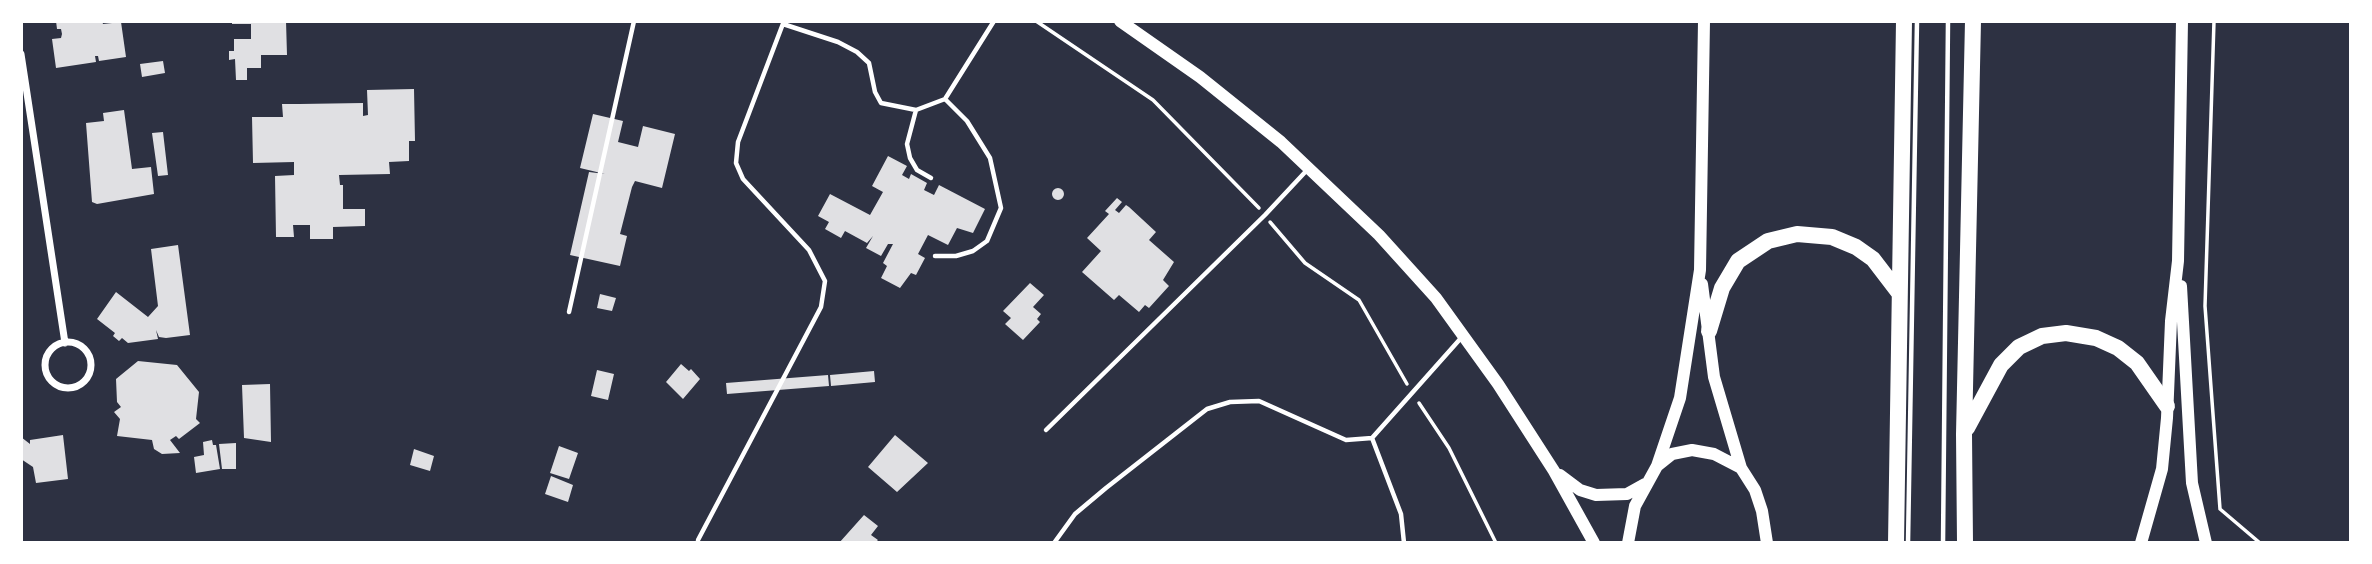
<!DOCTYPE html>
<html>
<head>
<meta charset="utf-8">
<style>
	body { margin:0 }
	#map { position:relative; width:2372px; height:564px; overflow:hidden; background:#2d3142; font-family:"Archivo Narrow",sans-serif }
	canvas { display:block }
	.frame { position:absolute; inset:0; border:23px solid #fff; pointer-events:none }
</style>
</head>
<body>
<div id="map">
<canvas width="2372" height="564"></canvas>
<div class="frame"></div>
</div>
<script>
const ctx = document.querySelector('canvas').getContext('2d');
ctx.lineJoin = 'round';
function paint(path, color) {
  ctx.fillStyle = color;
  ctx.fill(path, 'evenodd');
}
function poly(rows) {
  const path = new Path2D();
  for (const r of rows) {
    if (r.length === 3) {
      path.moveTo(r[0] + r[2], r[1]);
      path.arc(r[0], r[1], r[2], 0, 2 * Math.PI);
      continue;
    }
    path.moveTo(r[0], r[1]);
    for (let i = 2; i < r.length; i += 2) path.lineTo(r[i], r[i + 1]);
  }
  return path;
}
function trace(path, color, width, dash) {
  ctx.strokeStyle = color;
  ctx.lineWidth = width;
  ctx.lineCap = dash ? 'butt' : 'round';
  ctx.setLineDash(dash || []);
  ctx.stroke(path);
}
paint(poly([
	[56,21,102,21,103,24,121,22,126,57,99,61,98,56,95,56,96,62,56,68,52,39,61,38,62,34,61,29,57,29],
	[232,21,286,21,287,55,261,55,261,68,247,68,247,80,236,80,235,59,229,60,229,51,234,51,234,39,251,39,251,24,232,24],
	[163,61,165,73,142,77,140,64],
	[414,89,415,141,409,141,409,161,389,162,390,174,339,175,340,185,343,185,343,209,365,209,365,226,333,227,333,239,310,239,310,225,293,225,294,237,276,237,275,176,294,175,294,162,253,163,252,117,283,117,282,104,300,104,363,103,363,116,368,115,367,90],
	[124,110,132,169,151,167,154,194,97,204,92,202,86,123,104,121,103,113],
	[593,114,623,121,618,142,638,147,643,126,675,134,662,188,635,181,632,187,620,234,627,236,620,266,570,255,589,172,605,174,580,168],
	[163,132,168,175,158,176,152,133],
	[888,156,907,166,902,175,909,179,911,174,927,183,924,190,934,195,939,185,985,209,973,233,957,228,948,245,928,235,918,254,925,258,916,275,911,273,900,288,881,278,887,266,883,263,893,244,888,244,881,256,866,248,873,236,867,243,845,231,841,238,825,229,829,222,818,216,830,194,870,215,883,192,872,186],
	[1058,194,6],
	[1117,198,1122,202,1115,210,1119,213,1126,205,1129,207,1156,232,1149,240,1174,262,1163,280,1169,286,1149,308,1145,305,1139,312,1119,295,1114,300,1082,272,1101,251,1087,238,1109,214,1105,211],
	[178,245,190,335,166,338,159,337,156,330,158,339,128,343,122,338,119,341,113,336,115,333,97,319,116,292,148,317,158,306,151,249],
	[1030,283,1044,295,1033,307,1041,314,1037,319,1040,322,1023,340,1005,324,1011,318,1003,311],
	[600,294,616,298,612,311,597,308],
	[138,361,177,365,199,392,196,419,200,423,179,439,176,436,170,440,180,453,162,454,154,449,152,440,117,436,120,419,114,412,121,407,117,402,116,379],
	[681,364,689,371,691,369,700,379,683,399,666,382],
	[597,370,614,374,608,400,591,396],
	[874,371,875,382,831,386,830,375],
	[828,375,829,386,727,394,726,383],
	[270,384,271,442,244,438,242,385],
	[63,435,68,479,36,483,33,467,21,459,21,437,30,444,30,440],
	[895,435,928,463,897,492,868,467],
	[212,440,213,445,216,445,220,469,196,473,194,457,204,455,203,442],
	[236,443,236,469,222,469,219,444],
	[559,446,578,453,569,479,550,473],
	[414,449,434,456,430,471,410,465],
	[551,476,573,485,568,502,545,494],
	[864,515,878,526,871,535,878,540,875,543,839,543]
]), '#e0e0e3');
trace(poly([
	[1036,21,1153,100,1259,208],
	[2214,21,2205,306,2220,509,2260,543],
	[1270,222,1305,263,1359,300,1407,384],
	[1419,403,1449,448,1496,543]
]), '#fff', 3.5);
trace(poly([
	[783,24,838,42,857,52,869,63,875,92,881,103,916,110,945,99,994,21],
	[916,110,907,144,910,158,917,170,931,178],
	[935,256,956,256,973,251,987,241,1001,208,990,158,967,121,945,99],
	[569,312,634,21],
	[1046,430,1265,215,1308,169],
	[1372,438,1401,514,1404,543],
	[698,540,821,307,825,281,809,250,743,179,736,163,738,142,784,21],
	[1054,543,1075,514,1106,488,1207,409,1230,402,1259,401,1346,440,1372,438,1461,338],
	[1908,543,1917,21],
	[1943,543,1948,21]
]), '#fff', 4.5);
trace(poly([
	[21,54,65,343],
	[68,365,23]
]), '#fff', 7);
trace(poly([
	[1120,21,1200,77,1281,142,1379,235,1436,298,1498,384,1554,471,1594,543],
	[1702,284,1714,377,1741,468],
	[2181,286,2192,483,2206,543],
	[1657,466,1680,398,1700,270,1704,21],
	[1560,475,1580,490,1596,495,1627,494,1645,484],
	[1628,543,1635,506,1657,466,1672,454,1692,450,1714,454,1741,468,1755,490,1762,511,1767,543],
	[2141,543,2162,469,2167,418,2171,321,2178,261,2182,21]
]), '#fff', 12);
trace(poly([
	[1709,331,1722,288,1738,261,1768,241,1797,234,1832,237,1856,247,1873,259,1899,293],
	[1967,428,2001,365,2019,347,2042,336,2066,333,2096,338,2118,348,2137,363,2167,406],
	[1896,543,1904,21],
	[1965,543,1964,434,1973,21]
]), '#fff', 16);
</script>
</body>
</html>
